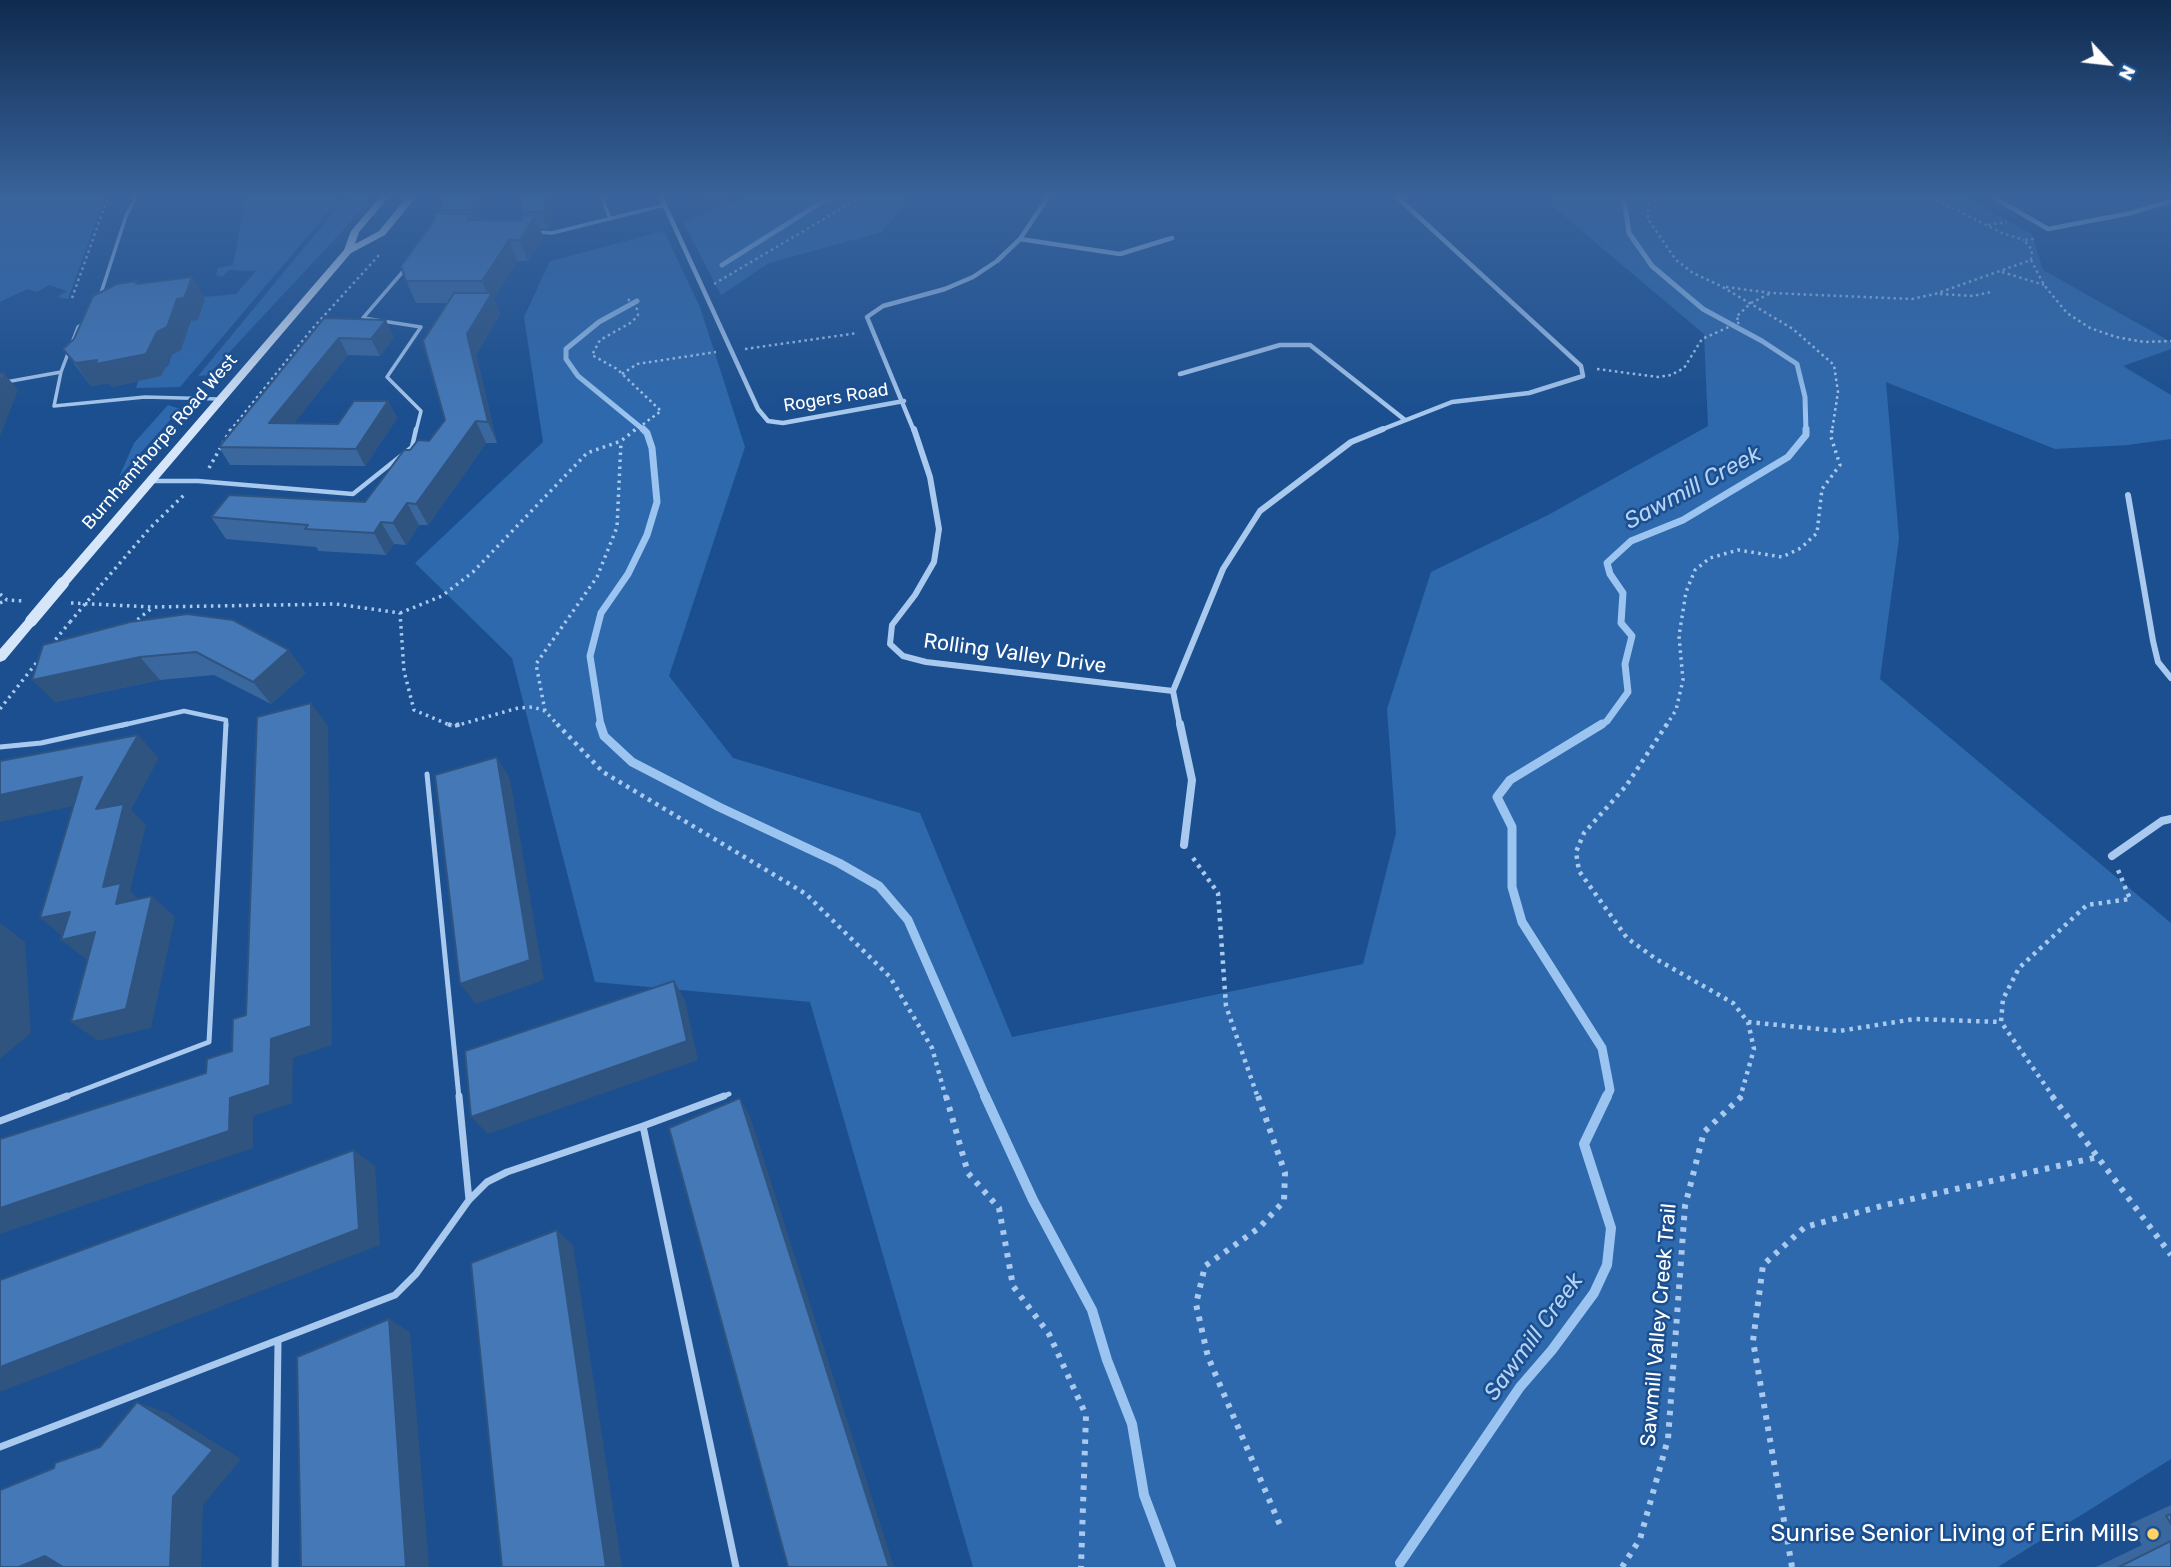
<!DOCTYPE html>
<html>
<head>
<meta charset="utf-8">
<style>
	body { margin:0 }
	#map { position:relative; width:2171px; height:1567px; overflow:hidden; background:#1b4f8f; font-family:Rubik,sans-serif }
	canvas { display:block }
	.north { position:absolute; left:2073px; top:28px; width:70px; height:70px; -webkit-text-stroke:5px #1b4f8f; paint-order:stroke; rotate:117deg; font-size:19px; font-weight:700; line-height:28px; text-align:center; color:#fff }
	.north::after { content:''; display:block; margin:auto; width:24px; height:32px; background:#fff; clip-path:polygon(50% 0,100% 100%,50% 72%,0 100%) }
</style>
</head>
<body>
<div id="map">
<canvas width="2171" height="1567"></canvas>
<div class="north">N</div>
</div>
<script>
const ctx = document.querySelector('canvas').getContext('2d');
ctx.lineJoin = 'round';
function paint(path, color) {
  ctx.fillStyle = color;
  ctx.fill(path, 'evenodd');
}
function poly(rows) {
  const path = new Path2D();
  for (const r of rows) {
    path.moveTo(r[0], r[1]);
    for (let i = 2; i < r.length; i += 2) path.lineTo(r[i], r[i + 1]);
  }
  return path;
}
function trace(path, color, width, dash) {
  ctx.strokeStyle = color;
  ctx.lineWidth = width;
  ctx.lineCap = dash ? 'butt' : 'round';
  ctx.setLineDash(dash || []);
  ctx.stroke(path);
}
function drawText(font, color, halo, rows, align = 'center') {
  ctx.font = font + ' Rubik,sans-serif';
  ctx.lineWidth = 5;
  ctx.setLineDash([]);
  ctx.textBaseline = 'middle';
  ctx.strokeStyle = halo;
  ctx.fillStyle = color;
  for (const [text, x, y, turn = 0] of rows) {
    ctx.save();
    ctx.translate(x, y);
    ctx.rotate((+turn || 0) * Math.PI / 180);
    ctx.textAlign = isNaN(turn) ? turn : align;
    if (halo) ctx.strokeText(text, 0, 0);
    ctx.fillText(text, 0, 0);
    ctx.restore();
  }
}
paint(poly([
	[0,197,105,197,68,299,57,297,67,291,49,285,37,292,27,289,0,302],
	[246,197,341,197,180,387,136,388,139,379,168,366,192,298,236,294,256,271,229,270,222,277,216,275,218,268,233,265],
	[346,197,374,197,208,375,198,376],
	[746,197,910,197,882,232,769,263,721,295,683,222],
	[1549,197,1965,197,2032,234,2043,270,2171,342,2171,349,2123,366,2171,395,2171,439,2128,445,2055,449,1886,382,1899,539,1880,679,2171,923,2171,1459,1998,1567,973,1567,810,1002,595,982,512,658,415,563,543,442,524,317,550,261,664,231,700,307,745,447,669,676,733,758,920,813,1012,1037,1363,964,1396,833,1387,709,1431,572,1548,515,1708,426,1704,334,1557,210],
	[168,405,180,409,119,477,134,443]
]), '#2e69ad');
trace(poly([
	[1621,197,1625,205,1629,233,1652,266,1703,309,1762,341,1797,364,1805,397,1806,431],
	[722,265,830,197],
	[637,301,599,322,566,349,566,359,578,376,645,431]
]), '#9cc4f0', 5);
trace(poly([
	[601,726,590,656,601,613,628,574,647,535,657,502,652,448,647,433,643,429],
	[1600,726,1607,721,1628,692,1625,664,1632,636,1621,623,1623,593,1610,574,1607,563,1631,541,1683,520,1788,457,1806,435,1806,429]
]), '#9cc4f0', 7);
trace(poly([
	[600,724,604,736,632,762,719,807,839,863,879,886,908,920,986,1098],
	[1602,724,1510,780,1497,797,1512,827,1512,887,1522,922,1602,1048,1610,1090,1606,1098]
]), '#9cc4f0', 9);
trace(poly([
	[985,1096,1033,1200,1092,1310,1107,1360,1132,1424,1144,1495,1171,1567],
	[1400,1563,1520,1387,1552,1350,1594,1293,1607,1265,1611,1228,1584,1144,1607,1096]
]), '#9cc4f0', 10);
trace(poly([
	[1649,197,1648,219,1676,260,1693,273,1721,286,1793,329,1834,365,1838,392,1832,431],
	[1931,197,2002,233,2024,240],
	[1988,225,2007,222],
	[2031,260,2044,285,2067,313,2090,328,2116,337,2144,342,2171,341],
	[2002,272,2044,285],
	[714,284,861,197],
	[1726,287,1771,293,1912,299,1935,294,2031,260,2032,250,2024,240,2034,239],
	[1940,294,1973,296,1991,292],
	[72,298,108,197],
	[628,299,637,309,638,315,632,322,600,340,592,355,617,369,661,411,634,431],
	[745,349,858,333],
	[1597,369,1658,377,1671,375,1684,368,1702,339,1740,322,1736,317,1751,303,1771,293],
	[622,374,637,364,716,352],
	[230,431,312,329,380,254]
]), '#a9c9ee', 2.5, [2.5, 3.5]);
trace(poly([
	[209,468,231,429],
	[101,585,150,528,184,495],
	[0,594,7,600,24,601],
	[0,603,7,600],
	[71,603,153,607,336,604,400,613,404,671,414,710,452,726],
	[400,613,442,596,473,572,587,453,621,441,636,429],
	[132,624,152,608],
	[51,645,70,622],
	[0,709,41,657],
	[545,711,536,664,597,577,617,527,621,442],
	[455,726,518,708,533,707,545,711,559,726],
	[1666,726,1676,710,1683,680,1679,636,1686,592,1695,570,1710,558,1738,550,1782,557,1801,548,1817,533,1822,489,1840,465,1831,437,1832,429]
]), '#a9c9ee', 3.5, [2.5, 4.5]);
trace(poly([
	[448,724,453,726,461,724],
	[557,724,603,772,806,894,890,977,932,1048,946,1098],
	[1667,724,1626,786,1584,833,1576,852,1579,871,1627,938,1656,959,1733,1003,1748,1022,1754,1049,1740,1098],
	[1193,858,1218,893,1226,1006,1258,1098],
	[1748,1022,1839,1031,1915,1019,2001,1022],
	[2054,1098,2001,1022,2003,999,2019,968,2087,905,2130,899,2118,870]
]), '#a9c9ee', 4.5, [3.5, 5]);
trace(poly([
	[946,1096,968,1173,999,1208,1013,1286,1049,1334,1086,1415,1081,1567],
	[1258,1096,1285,1173,1284,1201,1259,1228,1205,1266,1196,1304,1208,1357,1280,1525],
	[2052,1096,2171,1255],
	[1622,1567,1640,1539,1668,1439,1685,1206,1704,1132,1742,1096],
	[1792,1567,1753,1341,1763,1265,1805,1227,1885,1205,2098,1157]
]), '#a9c9ee', 6, [4.5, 7]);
trace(poly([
	[602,197,610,219],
	[535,232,552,233,665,205],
	[406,268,363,318,421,327,387,377,421,411,416,431],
	[100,296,126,216,136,197],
	[84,323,78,327,61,372,54,406,145,397,219,399],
	[0,383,61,372]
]), '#a9c9ee', 3.5);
trace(poly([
	[150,481,198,481,353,494,412,447,416,429],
	[119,726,184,711,226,720,226,726]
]), '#a9c9ee', 4.5);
trace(poly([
	[0,747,41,743,127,724],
	[427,774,459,1098],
	[62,1098,209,1042,226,724],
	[719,1098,729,1094]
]), '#a9c9ee', 5);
trace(poly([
	[459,1096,469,1200],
	[0,1121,67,1096],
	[643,1126,724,1096],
	[0,1447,395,1295,416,1274,469,1200,487,1182,507,1172,643,1126,736,1567],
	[275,1567,278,1342]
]), '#a9c9ee', 7);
trace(poly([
	[661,197,758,409,768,421,783,423,904,401],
	[1993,197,2048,229,2131,213,2171,201],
	[1020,239,1120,254,1172,238],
	[1180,374,1280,345,1310,345,1405,420],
	[914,431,867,317,883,306,945,289,973,277,997,261,1020,239,1048,197],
	[1378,431,1452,402,1529,393,1583,376,1581,366,1397,197]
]), '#a9c9ee', 4.5);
trace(poly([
	[914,429,930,477,939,529,934,562,915,595,892,625,890,644,903,656,926,662,1173,691],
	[2128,495,2153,641,2158,662,2171,678],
	[1180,726,1173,691,1223,569,1260,511,1351,442,1383,429]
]), '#a9c9ee', 6);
trace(poly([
	[1180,724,1192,780,1184,845],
	[2112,856,2162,821,2171,819]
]), '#a9c9ee', 8);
paint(poly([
	[380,197,389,197,359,232,355,244,379,231,407,197,416,197,385,235,351,253,67,586,59,586,57,583,59,580,344,250,351,231,380,197],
	[31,617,35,618,37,621,35,624,5,660,0,662,0,649,27,618,31,617]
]), '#d6e6fa');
trace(poly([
	[70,622,101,585]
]), '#a9c9ee', 3.5, [2.5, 4.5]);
trace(poly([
	[31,621,63,583]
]), '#d6e6fa', 12);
paint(poly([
	[443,197,485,197,481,220,522,220,523,215,519,197,550,197,553,220,548,229,540,228,543,237,528,261,517,261,494,299,500,314,476,355,497,443,486,443,428,525,419,525,406,545,394,544,386,555,319,551,316,547,226,539,211,517,365,502,410,450,429,441,445,420,448,303,416,303,406,281,442,213,440,210],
	[192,277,205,299,198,320,191,321,181,350,172,355,161,376,112,387,109,383,91,386,63,349,137,281,139,284],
	[324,318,394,337,380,356,348,355,293,424,338,424,388,401,397,418,365,466,230,465,219,447],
	[130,622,306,673,271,704,214,675,160,680,55,702],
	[2171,1505,2171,1567,2096,1567,2142,1545,2130,1524]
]), '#3a679d');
paint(poly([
	[475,197,485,197,479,227,473,210],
	[546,197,550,197,553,220,548,229,542,212],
	[699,197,732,197,732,201,701,207],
	[535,216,543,237,528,261,520,240],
	[509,240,517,261,494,299,500,314,476,355,497,443,488,422,467,334,489,298,482,281],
	[192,277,205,299,198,320,191,321,181,350,172,355,161,376,112,387,109,383,91,386,75,363,177,299],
	[386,320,394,337,380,356,371,339],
	[339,338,348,355,280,441,269,423],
	[4,373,18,390,0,437,0,384],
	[388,401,397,418,365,466,356,449],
	[476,421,486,443,428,525,416,504],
	[407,503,419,525,406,545,393,523],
	[381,522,394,544,386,555,374,533],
	[289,650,306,673,271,704,253,682],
	[140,657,160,680,55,702,32,680],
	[311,703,328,726,332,1045,293,1058,292,1103,253,1116,253,1148,0,1234,0,1208,230,1098,271,1039],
	[138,735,159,758,131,810,146,825,130,891,144,904,116,904,103,887,96,809,101,800,0,822,0,795],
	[497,757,510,779,544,980,476,1004,460,984],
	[152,896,175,917,151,1028,98,1041,71,1022],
	[70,912,119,952,87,960,61,940,66,939,40,918],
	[0,923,25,942,31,1033,0,1059],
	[674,981,685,1000,698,1060,488,1134,471,1117],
	[740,1098,750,1116,894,1567,889,1567],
	[354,1150,375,1166,380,1245,0,1392,0,1367],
	[557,1230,573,1245,622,1567,606,1567],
	[389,1319,410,1332,429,1567,406,1567],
	[137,1402,167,1413,241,1459,203,1505,201,1567,170,1567],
	[45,1556,71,1567,19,1567]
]), '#305480');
const building = poly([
	[443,197,475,197,473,210,440,210,443,197],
	[519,197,546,197,547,204,542,212,522,212,519,197],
	[436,213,469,214,468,220,522,220,521,215,535,216,520,240,509,240,482,281,406,281,401,266,434,221,436,213],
	[192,277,184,298,177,299,167,327,157,332,146,354,96,364,97,360,75,363,63,349,74,339,93,296,117,284,137,281,136,284,192,277],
	[454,293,492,293,467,334,488,422,476,421,416,504,407,503,393,523,381,522,374,533,305,529,308,525,211,517,229,495,365,502,404,450,410,450,418,440,429,441,445,420,423,341,454,293],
	[324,318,386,320,371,339,339,338,269,423,338,424,354,401,388,401,356,449,219,447,324,318],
	[4,373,0,384,0,374,4,373],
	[187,614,233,620,289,650,253,682,196,652,140,657,32,680,43,645,130,622,187,614],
	[311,703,311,1026,271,1039,270,1085,230,1098,229,1131,0,1208,0,1139,206,1073,207,1059,232,1051,233,1019,246,1015,257,717,311,703],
	[138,735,96,809,124,804,103,887,121,883,116,904,152,896,126,1009,71,1022,95,932,61,940,70,912,40,918,82,777,0,795,0,761,138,735],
	[497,757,530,960,460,984,435,775,497,757],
	[0,964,2,1013,0,1015,0,964],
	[674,981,687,1041,471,1117,465,1051,674,981],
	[740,1098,889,1567,788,1567,669,1128,740,1098],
	[354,1150,359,1229,0,1367,0,1280,354,1150],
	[557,1230,606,1567,502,1567,471,1263,557,1230],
	[389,1319,406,1567,301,1567,297,1357,389,1319],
	[137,1402,213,1450,173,1497,170,1567,63,1567,45,1556,19,1567,0,1567,0,1490,54,1468,55,1463,100,1447,137,1402],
	[2171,1514,2171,1524,2166,1516,2171,1514],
	[2171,1541,2171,1567,2119,1567,2171,1541]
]);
paint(building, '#4478b7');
trace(building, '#305480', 2);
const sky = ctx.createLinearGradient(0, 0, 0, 417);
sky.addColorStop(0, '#0f2b4f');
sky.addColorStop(0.47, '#39639b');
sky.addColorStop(1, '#39639b00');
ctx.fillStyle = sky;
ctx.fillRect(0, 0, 2171, 417);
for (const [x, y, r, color] of [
	[2153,1534,7,"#ffd166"]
]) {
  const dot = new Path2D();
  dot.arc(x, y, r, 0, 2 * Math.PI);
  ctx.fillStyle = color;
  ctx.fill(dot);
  trace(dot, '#1b4f8f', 2.5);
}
drawText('18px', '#fff', '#1b4f8f', [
	["Rogers Road",836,398,-9],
	["Burnhamthorpe Road West",160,442,-49]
]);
drawText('21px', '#fff', '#1b4f8f', [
	["Rolling Valley Drive",1015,654,8],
	["Sawmill Valley Creek Trail",1659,1325,-85]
]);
drawText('italic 23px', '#b5d3f5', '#1b4f8f', [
	["Sawmill Creek",1693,488,-28],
	["Sawmill Creek",1534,1337,-54]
]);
drawText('24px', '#fff', '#1b4f8f', [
	["Sunrise Senior Living of Erin Mills",2139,1534]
], 'right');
</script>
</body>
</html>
